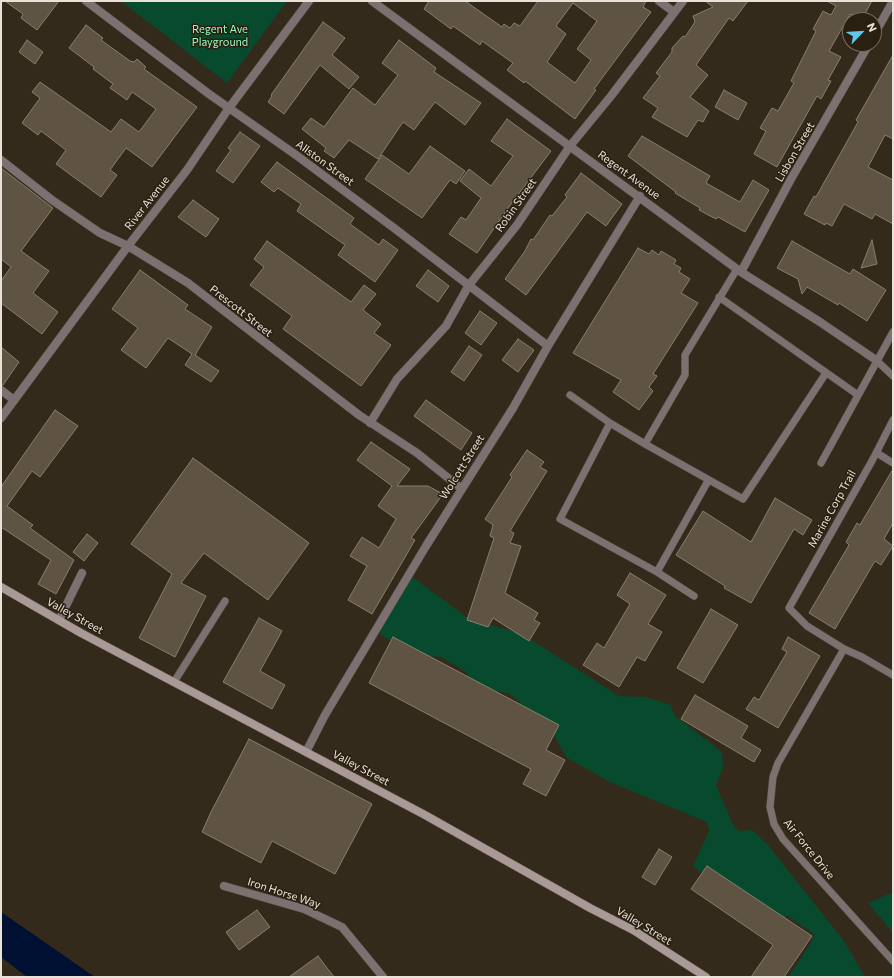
<!DOCTYPE html>
<html>
<head>
<meta charset="utf-8">
<style>
	body { margin:0 }
	#map { position:relative; width:894px; height:978px; overflow:hidden; background:#342a1b; font-family:Commissioner,sans-serif }
	canvas { display:block }
	.frame { position:absolute; inset:0; border:2px solid #e8e2d8; pointer-events:none }
	.north { position:absolute; left:842px; top:12px; width:40px; height:40px; box-sizing:border-box; background:#2a2011; border:1px solid #766e61; border-radius:50%; rotate:65deg; font-size:11px; font-weight:700; line-height:16px; text-align:center; color:#e8e2d8 }
	.north::after { content:''; display:block; margin:auto; width:14px; height:18px; background:#5cc7e8; clip-path:polygon(50% 0,100% 100%,50% 72%,0 100%) }
</style>
</head>
<body>
<div id="map">
<canvas width="894" height="978"></canvas>
<div class="frame"></div>
<div class="north">N</div>
</div>
<script>
const ctx = document.querySelector('canvas').getContext('2d');
ctx.lineJoin = 'round';
function paint(path, color) {
  ctx.fillStyle = color;
  ctx.fill(path, 'evenodd');
}
function poly(rows) {
  const path = new Path2D();
  for (const r of rows) {
    path.moveTo(r[0], r[1]);
    for (let i = 2; i < r.length; i += 2) path.lineTo(r[i], r[i + 1]);
  }
  return path;
}
function trace(path, color, width, dash) {
  ctx.strokeStyle = color;
  ctx.lineWidth = width;
  ctx.lineCap = dash ? 'butt' : 'round';
  ctx.setLineDash(dash || []);
  ctx.stroke(path);
}
function drawText(font, color, halo, rows, align = 'center') {
  ctx.font = font + ' Commissioner,sans-serif';
  ctx.lineWidth = 3;
  ctx.setLineDash([]);
  ctx.textBaseline = 'middle';
  ctx.strokeStyle = halo;
  ctx.fillStyle = color;
  for (const [text, x, y, turn = 0] of rows) {
    ctx.save();
    ctx.translate(x, y);
    ctx.rotate((+turn || 0) * Math.PI / 180);
    ctx.textAlign = isNaN(turn) ? turn : align;
    if (halo) ctx.strokeText(text, 0, 0);
    ctx.fillText(text, 0, 0);
    ctx.restore();
  }
}
paint(poly([
	[121,1,287,1,227,83],
	[411,576,468,618,522,634,619,696,646,697,671,705,674,715,722,752,723,768,716,785,733,825,739,831,752,830,768,845,844,941,865,977,788,977,811,943,814,934,788,916,780,918,772,930,693,866,709,831,707,822,610,782,567,758,552,732,510,694,472,685,466,672,441,657,411,655,379,633,378,630],
	[893,892,893,933,868,903]
]), '#084a2d');
paint(poly([
	[1,912,95,977,27,977,1,957]
]), '#001033');
const building = poly([
	[5,1,59,1,37,30,21,18,23,14,5,1],
	[429,1,465,1,502,27,504,24,510,28,514,23,520,26,538,1,646,1,643,7,651,12,594,89,596,90,575,119,525,81,524,83,507,70,513,63,482,41,480,45,453,26,451,29,424,9,429,1],
	[573,3,597,21,577,49,591,60,575,83,547,62,566,34,556,26,573,3],
	[705,1,748,1,733,21,729,18,696,65,708,75,690,97,709,111,703,122,698,120,687,137,652,117,658,108,643,98,660,76,656,73,672,52,672,48,683,36,685,37,695,22,693,16,713,7,705,1],
	[827,1,872,1,862,19,850,14,829,51,841,57,828,80,831,81,821,99,817,96,777,167,754,154,766,131,760,128,772,108,778,111,794,83,791,81,816,31,813,29,823,11,831,15,836,6,827,1],
	[323,22,345,38,332,55,359,77,349,89,320,65,284,114,268,102,272,96,271,95,323,22],
	[86,25,103,38,101,40,130,61,134,62,137,59,146,67,144,69,197,107,152,167,126,148,110,170,117,175,101,197,56,164,66,150,41,131,38,135,22,123,40,98,32,92,40,82,111,132,121,119,139,132,156,109,132,92,127,100,110,88,113,84,93,69,94,67,69,48,86,25],
	[27,40,43,52,35,64,19,52,27,40],
	[399,40,436,68,434,72,481,103,465,125,435,102,414,130,403,122,378,159,349,140,334,158,324,151,326,148,302,129,311,118,324,127,353,88,375,105,398,75,382,63,399,40],
	[893,55,893,139,885,135,868,167,893,180,893,224,875,214,872,219,844,204,832,226,826,223,825,225,804,214,814,196,816,197,858,122,856,120,893,55],
	[724,90,747,103,738,120,715,107,724,90],
	[507,119,551,151,511,204,477,253,449,234,461,217,466,220,481,198,460,181,469,169,491,186,513,156,491,141,507,119],
	[240,132,260,146,233,183,216,171,231,150,228,148,240,132],
	[642,136,710,176,706,183,740,202,753,180,769,190,745,232,718,217,716,219,699,210,700,208,675,193,676,192,628,156,642,136],
	[430,146,465,171,456,184,450,180,422,218,365,179,382,155,409,174,430,146],
	[277,162,354,218,350,224,379,245,383,239,398,250,375,282,338,255,345,245,297,211,301,204,278,188,274,192,261,182,277,162],
	[1,168,53,208,21,251,49,271,33,293,58,312,42,334,1,303,1,281,11,267,1,259,1,168],
	[581,173,622,204,606,226,587,212,526,295,505,279,525,251,531,239,533,240,550,215,552,216,567,197,565,195,581,173],
	[193,200,219,219,206,237,178,217,193,200],
	[872,240,877,264,861,268,872,240],
	[267,241,351,302,364,285,376,294,363,310,381,324,374,333,391,345,361,386,283,329,292,316,250,285,264,267,254,259,267,241],
	[792,241,850,274,853,269,886,290,867,321,839,303,838,305,807,287,802,294,798,279,777,268,792,241],
	[638,248,649,254,652,250,659,255,661,251,676,260,674,264,681,268,679,272,690,279,681,293,698,303,653,374,657,376,649,387,653,391,639,410,613,392,621,380,573,353,638,248],
	[140,270,188,305,185,309,212,327,195,355,219,371,211,382,185,365,192,354,168,338,146,368,121,350,138,328,112,309,140,270],
	[428,270,449,286,438,302,416,286,428,270],
	[480,311,497,323,481,345,465,333,480,311],
	[518,339,534,350,518,372,502,360,518,339],
	[469,346,482,355,464,381,451,372,469,346],
	[1,347,19,362,3,385,1,385,1,347],
	[426,400,472,433,461,450,414,416,426,400],
	[55,410,78,426,40,477,32,471,7,506,33,525,30,528,74,560,56,594,38,584,51,560,1,527,1,487,55,410],
	[371,442,410,469,397,486,428,486,443,494,411,538,415,540,372,614,348,600,367,566,350,556,362,537,379,548,396,519,378,506,392,486,357,460,371,442],
	[527,450,544,462,540,467,547,471,510,531,514,533,510,543,521,546,505,593,538,613,534,620,540,623,529,641,493,618,488,627,467,620,494,538,490,536,493,525,485,519,512,477,510,475,527,450],
	[193,458,309,543,268,600,204,553,181,583,206,596,175,657,139,638,172,574,131,544,193,458],
	[893,469,893,523,884,539,893,546,881,565,875,561,835,629,809,613,849,545,846,542,857,523,860,525,893,469],
	[775,498,812,520,803,535,794,529,751,603,724,588,725,586,676,555,703,511,751,542,775,498],
	[87,534,98,543,84,561,73,552,87,534],
	[630,573,666,595,648,624,662,632,645,661,637,657,619,687,583,665,597,643,604,648,630,604,617,595,630,573],
	[711,609,738,625,703,683,677,668,711,609],
	[259,618,282,631,260,671,285,685,272,709,223,682,259,618],
	[393,637,559,725,546,750,565,760,546,796,523,784,531,769,369,683,393,637],
	[788,637,820,656,778,728,746,709,754,697,759,700,787,652,782,649,788,637],
	[695,695,748,726,741,738,761,750,754,762,681,719,695,695],
	[249,739,372,804,335,874,272,841,261,863,202,832,211,812,249,739],
	[659,849,672,857,655,885,642,877,659,849],
	[707,866,812,936,784,977,751,977,773,945,691,889,707,866],
	[257,910,270,927,239,950,226,932,257,910],
	[318,956,334,977,289,977,318,956]
]);
paint(building, '#5f5444');
trace(building, '#897e6c', 1);
const service = poly([
	[719,297,858,395],
	[876,360,893,376],
	[570,395,610,423],
	[893,420,873,459,789,608,807,626,844,649,862,657,893,675],
	[645,444,743,499,826,373],
	[877,453,893,463],
	[821,463,893,332],
	[708,481,657,572,560,519,610,423,645,444,685,375,685,355,737,269],
	[657,572,694,596],
	[844,649,778,763,773,777,770,807,774,824,783,839,893,961],
	[174,682,225,601]
]);
const minor = poly([
	[86,1,209,94,296,155,394,228,548,346],
	[372,1,741,272,820,322,876,360],
	[659,1,674,12],
	[874,35,893,1],
	[1,160,52,200,100,233,128,246,188,283,359,415,417,453,462,489],
	[741,272,791,179,869,44],
	[1,390,14,400],
	[370,423,397,379,446,326,469,285,517,225,570,146,611,96,683,1],
	[59,620,82,573],
	[306,752,325,715,426,546,513,408,548,346,640,196],
	[224,886,304,909,342,927,383,977]
]);
const tertiary = poly([
	[1,418,128,246,187,170,229,108,309,1]
]);
const secondary = poly([
	[1,587,81,633,425,815,590,908,633,930,706,977]
]);
trace(service, '#514739', 8);
trace(minor, '#514739', 9);
trace(tertiary, '#514739', 9);
trace(secondary, '#514739', 9);
trace(service, '#7c7170', 7);
trace(minor, '#7c7170', 8);
trace(tertiary, '#7c7170', 8);
trace(secondary, '#a99997', 8);
drawText('11px', '#93fac0', '#2a2011', [
	["Regent Ave",220,29],
	["Playground",220,42]
]);
drawText('11px', '#e8e2d8', '#2a2011', [
	["Lisbon Street",795,152,-60],
	["Allston Street",325,163,36],
	["Regent Avenue",629,175,36],
	["River Avenue",147,203,-52],
	["Robin Street",516,205,-55],
	["Prescott Street",241,311,38],
	["Wolcott Street",462,467,-58],
	["Marine Corp Trail",832,509,-61],
	["Valley Street",75,616,29],
	["Valley Street",361,768,28],
	["Air Force Drive",809,849,51],
	["Iron Horse Way",284,893,18],
	["Valley Street",644,926,31]
]);
</script>
</body>
</html>
